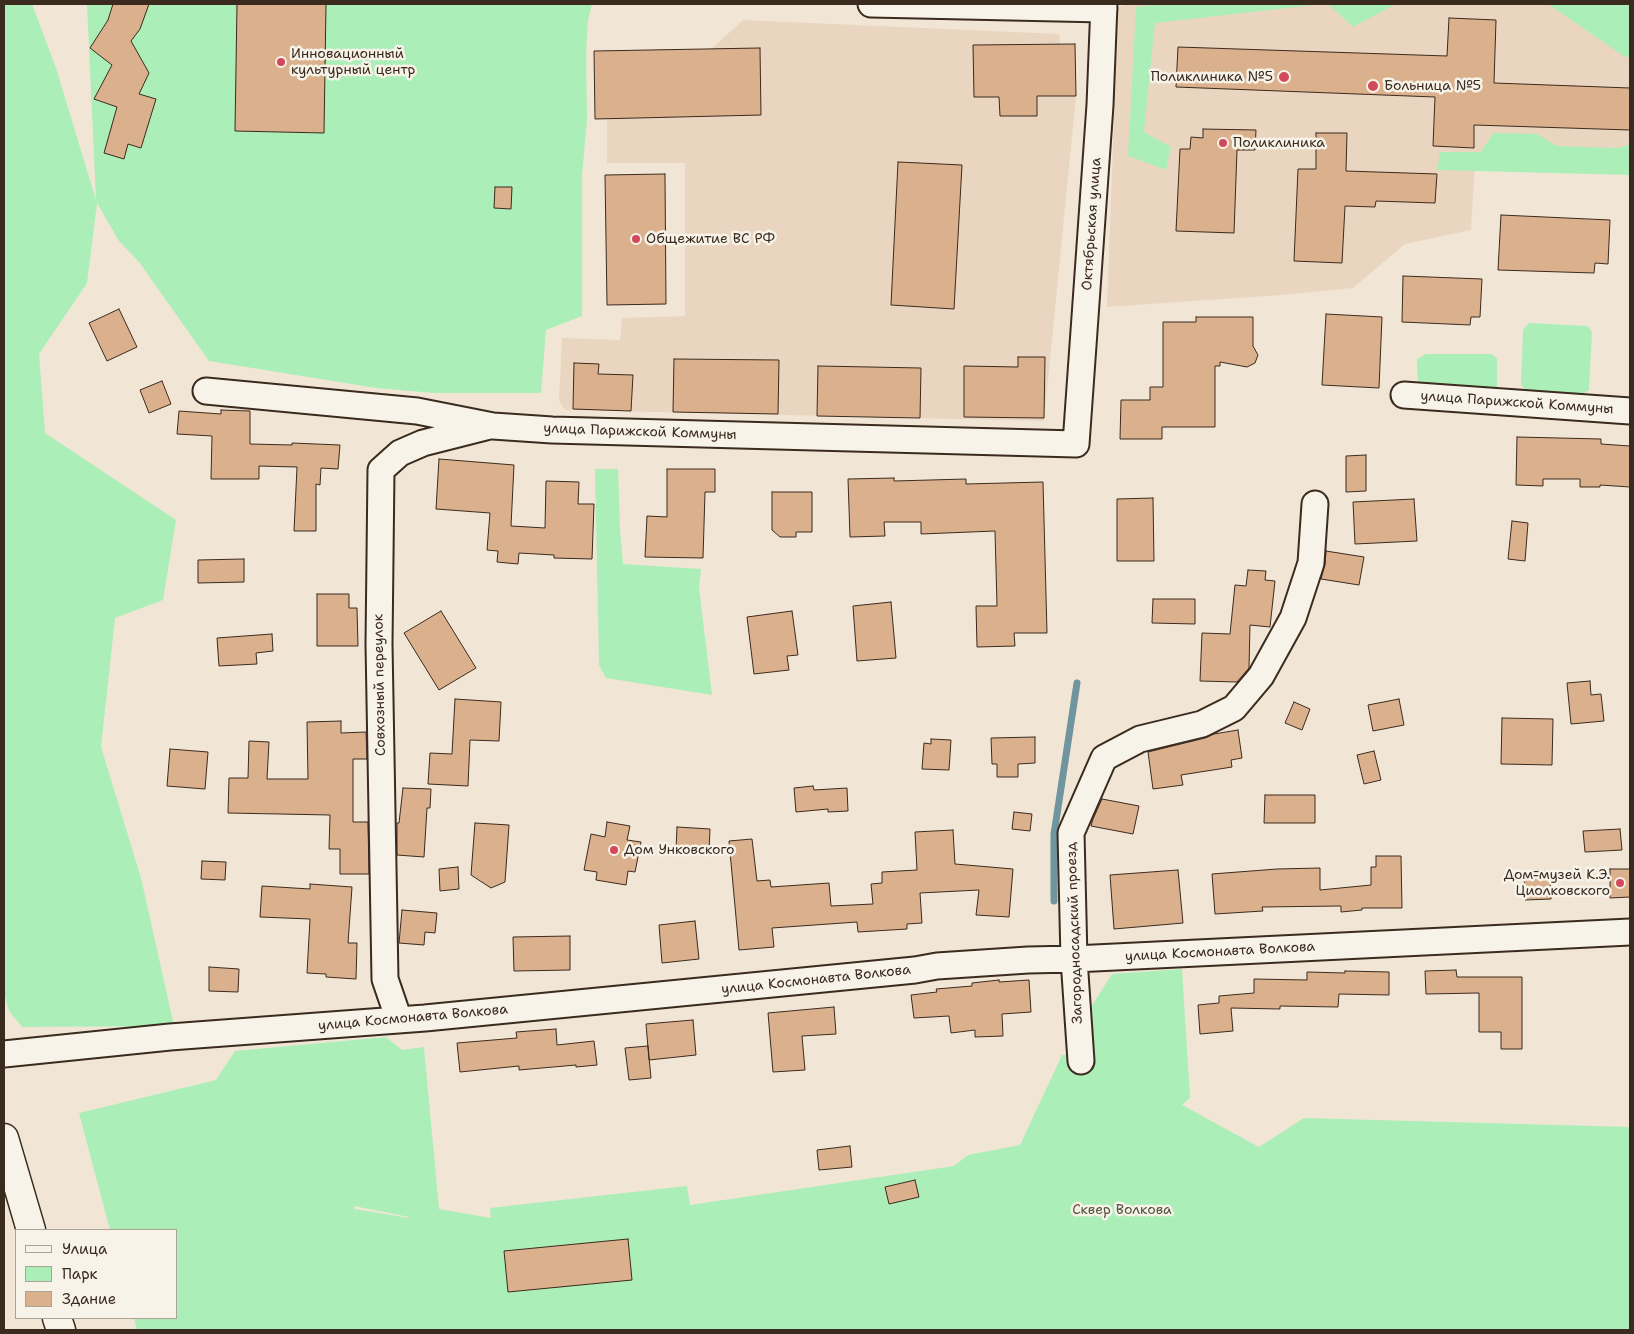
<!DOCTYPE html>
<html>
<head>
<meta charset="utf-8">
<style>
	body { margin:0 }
	#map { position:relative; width:1634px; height:1334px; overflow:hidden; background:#f1e6d6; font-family:"Shantell Sans",sans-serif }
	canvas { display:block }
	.frame { position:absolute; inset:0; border:5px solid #3b2a1e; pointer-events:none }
	.legend { position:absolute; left:15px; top:1229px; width:162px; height:90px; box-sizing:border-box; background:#f7f3e8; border:1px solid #aca397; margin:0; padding:6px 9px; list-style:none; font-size:15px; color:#3b2a1e }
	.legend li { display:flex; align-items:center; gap:10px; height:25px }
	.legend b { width:25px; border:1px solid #aca397 }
</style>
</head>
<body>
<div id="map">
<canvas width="1634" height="1334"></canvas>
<div class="frame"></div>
<ul class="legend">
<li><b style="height:6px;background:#f7f3e8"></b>Улица</li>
<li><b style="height:14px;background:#aceeb8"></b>Парк</li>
<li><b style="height:14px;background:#dbb08c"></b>Здание</li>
</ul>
</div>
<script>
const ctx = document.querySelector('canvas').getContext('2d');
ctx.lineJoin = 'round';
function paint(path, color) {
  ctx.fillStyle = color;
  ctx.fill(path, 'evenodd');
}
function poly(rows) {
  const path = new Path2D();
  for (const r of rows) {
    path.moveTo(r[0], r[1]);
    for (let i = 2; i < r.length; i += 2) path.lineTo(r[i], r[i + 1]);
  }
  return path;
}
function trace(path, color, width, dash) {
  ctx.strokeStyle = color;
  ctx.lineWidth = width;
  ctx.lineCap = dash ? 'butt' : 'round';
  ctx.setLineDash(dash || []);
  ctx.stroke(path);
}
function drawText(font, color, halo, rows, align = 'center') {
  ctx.font = font + ' "Shantell Sans",sans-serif';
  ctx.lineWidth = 5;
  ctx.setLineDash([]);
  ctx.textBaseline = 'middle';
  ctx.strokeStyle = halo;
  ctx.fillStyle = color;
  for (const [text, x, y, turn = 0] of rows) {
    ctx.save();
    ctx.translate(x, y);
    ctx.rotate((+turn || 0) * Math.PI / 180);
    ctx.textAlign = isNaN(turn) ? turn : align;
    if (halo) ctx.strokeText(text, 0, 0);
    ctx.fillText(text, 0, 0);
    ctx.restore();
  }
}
paint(poly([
	[1127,4,1630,4,1630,169,1475,165,1471,230,1405,244,1353,288,1281,295,1107,307,1118,7],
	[743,20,1059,34,1060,44,1075,44,1076,96,1044,421,566,410,562,406,559,400,562,338,620,340,622,318,685,316,685,163,607,163,607,119,595,119,594,51,711,49]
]), '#ead6c0');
paint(poly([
	[4,4,32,4,56,68,96,200,87,4,592,4,588,20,586,53,587,120,582,176,582,316,546,330,541,393,434,393,376,388,209,361,139,262,119,241,97,203,87,283,39,354,45,433,176,520,163,600,115,618,101,747,141,878,174,1026,22,1027,9,1011,4,992],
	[1161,4,1323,4,1155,23,1144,132,1171,147,1166,170,1128,156,1136,7],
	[1328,4,1396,4,1353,27],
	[1548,4,1630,4,1630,57,1625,57],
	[1493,133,1537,134,1557,146,1616,148,1630,145,1630,175,1437,170,1440,152,1481,152],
	[1529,323,1588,326,1592,332,1589,390,1583,394,1527,391,1521,385,1523,330],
	[1426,354,1492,354,1497,359,1497,393,1418,387,1417,359],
	[595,469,618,469,620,529,623,564,701,569,699,588,712,695,606,678,599,665],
	[1182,969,1190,1098,1182,1105,1259,1147,1304,1118,1630,1127,1630,1330,137,1330,134,1318,176,1318,176,1230,110,1230,79,1113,216,1080,235,1051,386,1037,402,1050,424,1047,439,1209,491,1218,490,1208,687,1186,690,1205,954,1166,968,1155,1020,1145,1062,1055,1092,1056,1091,1007,1112,974],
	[354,1206,409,1217,409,1218,355,1209,358,1226]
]), '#aceeb8');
trace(poly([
	[1054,901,1054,834,1077,683]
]), '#70959e', 7);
const building = poly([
	[113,4,149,4,140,29,131,41,149,73,139,94,156,99,141,148,128,144,124,159,104,153,117,107,94,99,112,65,90,48,108,20,113,4],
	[237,4,326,4,324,133,235,131,237,4],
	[1449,18,1496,20,1494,83,1630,88,1630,130,1474,125,1474,148,1433,146,1435,97,1176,87,1178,47,1447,56,1449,18],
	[1075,44,1076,96,1037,96,1037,116,1000,116,999,97,974,97,973,45,1075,44],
	[760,48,761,115,595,119,594,51,760,48],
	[1203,129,1256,130,1255,150,1237,150,1234,233,1176,231,1180,149,1190,149,1191,137,1203,138,1203,129],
	[1316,133,1347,133,1346,171,1437,174,1435,203,1376,201,1375,207,1345,206,1342,263,1294,261,1298,169,1316,169,1316,133],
	[898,162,962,165,954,309,891,305,898,162],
	[665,174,666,304,607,305,605,175,665,174],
	[495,187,512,187,511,209,494,208,495,187],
	[1501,215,1610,220,1608,264,1595,263,1594,273,1498,270,1501,215],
	[1403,276,1482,279,1480,317,1471,317,1470,325,1402,322,1403,276],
	[119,309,137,347,107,361,89,323,119,309],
	[1326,314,1382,317,1379,388,1322,385,1326,314],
	[1196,317,1253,317,1253,346,1258,355,1255,363,1247,367,1220,362,1220,366,1215,366,1215,427,1162,427,1162,439,1120,439,1121,400,1150,400,1150,387,1163,387,1163,322,1196,322,1196,317],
	[1018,357,1045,357,1044,418,964,417,964,366,1018,367,1018,357],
	[674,359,779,360,778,414,673,412,674,359],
	[574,363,599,364,598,374,633,375,631,411,573,409,574,363],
	[818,366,921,368,920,418,817,416,818,366],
	[162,381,171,404,149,413,140,390,162,381],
	[221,410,250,411,250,444,292,445,292,443,340,445,338,469,321,468,320,485,316,484,316,531,294,531,297,467,259,466,259,479,211,479,212,436,177,434,179,411,221,414,221,410],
	[1517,437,1601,439,1601,444,1630,446,1630,487,1600,485,1600,487,1580,487,1580,479,1543,479,1543,486,1516,485,1517,437],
	[1366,455,1366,491,1346,492,1346,456,1366,455],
	[439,459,514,465,511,526,545,528,546,481,579,482,578,504,594,504,592,559,554,558,554,555,519,553,518,564,497,562,498,551,487,550,490,513,436,509,439,459],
	[667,469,715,469,715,492,705,492,703,558,645,557,647,516,667,517,667,469],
	[894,478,894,481,966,479,966,484,1043,482,1047,633,1014,633,1015,646,977,647,976,606,997,606,995,531,921,534,921,522,884,522,885,536,850,537,848,479,894,478],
	[772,492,812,492,812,532,796,532,796,537,780,537,772,530,772,492],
	[1153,498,1154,561,1117,561,1117,499,1153,498],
	[1414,499,1417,541,1355,544,1353,502,1414,499],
	[1512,521,1528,523,1525,561,1508,559,1512,521],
	[1326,551,1364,557,1359,585,1321,579,1325,564,1326,551],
	[244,559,244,582,198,583,198,560,244,559],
	[1248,570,1266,571,1265,580,1275,581,1270,627,1250,625,1249,668,1237,682,1200,681,1202,633,1230,634,1235,585,1246,586,1248,570],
	[317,594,349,594,349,608,357,608,358,646,317,646,317,594],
	[1153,599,1195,599,1195,624,1152,623,1153,599],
	[891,602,896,658,857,661,853,606,891,602],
	[441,611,476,668,439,690,404,633,441,611],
	[792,611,798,655,787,656,789,670,754,674,747,617,792,611],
	[272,634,273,651,256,653,257,664,219,666,217,638,272,634],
	[1590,681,1591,695,1601,694,1604,721,1571,724,1567,683,1590,681],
	[455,699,501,702,499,741,470,740,468,786,428,784,430,753,452,754,455,699],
	[1399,699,1404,725,1373,731,1368,705,1399,699],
	[1294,702,1310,709,1302,730,1285,723,1294,702],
	[1502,718,1553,719,1552,765,1501,764,1502,718],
	[341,721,341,733,366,732,367,759,353,759,353,822,368,822,369,874,340,874,340,849,329,849,330,815,228,813,229,778,248,778,249,741,269,742,267,779,308,779,307,722,341,721],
	[1238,730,1242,758,1231,760,1232,767,1181,775,1183,785,1153,789,1148,752,1205,738,1214,734,1238,730],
	[1035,737,1035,763,1018,764,1018,777,997,777,997,764,992,764,991,738,1035,737],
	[931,739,951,740,949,770,922,769,924,743,931,744,931,739],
	[170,749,208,752,205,789,167,786,170,749],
	[1374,751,1381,780,1364,784,1357,755,1374,751],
	[813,786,814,790,847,788,848,811,828,812,828,809,796,812,794,788,813,786],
	[403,788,431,789,430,808,427,808,424,857,397,855,397,823,399,823,403,788],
	[1265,795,1315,795,1315,823,1264,823,1265,795],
	[1102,799,1139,806,1133,834,1091,826,1093,819,1102,799],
	[1014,812,1032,814,1030,831,1012,829,1014,812],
	[607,822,630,826,627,840,641,842,635,872,628,871,626,885,596,880,597,872,584,870,591,834,605,837,607,822],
	[475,823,509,825,505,882,491,888,471,875,475,823],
	[677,827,710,829,709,851,676,850,677,827],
	[1620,829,1622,850,1585,852,1583,831,1620,829],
	[953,830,955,864,1013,869,1009,917,976,915,979,890,920,893,922,923,907,924,907,929,858,932,857,922,772,928,774,947,739,950,729,841,752,839,757,881,770,880,771,887,829,883,831,906,873,904,871,884,882,883,882,872,917,870,915,832,953,830],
	[1376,856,1401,856,1402,908,1362,908,1362,910,1341,912,1341,906,1262,907,1263,911,1215,914,1212,874,1277,869,1320,868,1320,890,1371,885,1371,867,1376,867,1376,856],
	[202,861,226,862,225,880,201,879,202,861],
	[458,867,459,889,440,891,439,869,458,867],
	[1610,869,1630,869,1630,897,1610,898,1610,869],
	[1178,870,1183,923,1114,929,1110,875,1178,870],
	[1550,871,1551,899,1525,900,1524,872,1550,871],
	[310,884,352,887,348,943,357,943,356,979,326,977,326,974,307,973,310,919,260,917,262,886,310,889,310,884],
	[402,910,437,913,435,933,425,932,424,945,399,943,402,910],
	[695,921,699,959,662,963,659,925,695,921],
	[570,936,570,970,514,971,513,937,570,936],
	[209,967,239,969,238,992,209,991,209,967],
	[1456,970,1457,977,1522,977,1522,1049,1501,1049,1501,1032,1479,1032,1479,993,1426,994,1425,971,1456,970],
	[1345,971,1389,972,1389,995,1339,994,1338,1007,1280,1006,1280,1009,1231,1008,1233,1031,1200,1034,1198,1005,1219,1003,1219,996,1254,993,1254,979,1307,980,1307,972,1345,973,1345,971],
	[999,980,999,982,1029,980,1031,1012,1002,1014,1003,1036,975,1037,975,1030,951,1033,949,1016,914,1018,911,995,937,992,936,989,972,986,972,983,999,980],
	[834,1007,836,1034,802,1036,805,1070,773,1072,768,1013,834,1007],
	[693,1020,696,1055,649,1060,646,1024,693,1020],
	[556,1029,557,1045,594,1041,597,1065,576,1067,576,1065,519,1070,519,1066,460,1072,457,1043,517,1038,516,1032,556,1029],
	[648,1046,651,1078,629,1080,625,1048,648,1046],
	[850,1146,852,1167,819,1170,817,1150,850,1146],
	[915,1180,919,1197,889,1204,885,1187,915,1180],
	[628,1239,632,1280,508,1292,504,1251,628,1239]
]);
paint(building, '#dbb08c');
trace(building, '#3b2a1e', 1);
const minor = poly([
	[871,4,1104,9],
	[206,391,417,411,493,426,552,430,1076,444,1100,105,1104,4],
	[1404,395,1630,411],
	[399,1020,385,979,379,644,381,470,400,453,423,443,486,427],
	[4,1054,170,1037,425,1018,915,970,937,966,1028,960,1074,959,1630,932],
	[1081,1061,1074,959,1071,833,1104,758,1140,739,1202,724,1234,708,1261,676,1293,618,1311,563,1315,504]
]);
const tertiary = poly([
	[4,1138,31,1230],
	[57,1318,61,1330]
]);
trace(minor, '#3b2a1e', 29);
trace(tertiary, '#3b2a1e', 31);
trace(minor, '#f7f3e8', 25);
trace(tertiary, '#f7f3e8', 28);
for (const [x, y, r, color] of [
	[281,62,5,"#d1495b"],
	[1284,77,6,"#d1495b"],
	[1373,86,6,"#d1495b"],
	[1223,143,5,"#d1495b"],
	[636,239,5,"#d1495b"],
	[614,850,5,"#d1495b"],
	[1620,883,5,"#d1495b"]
]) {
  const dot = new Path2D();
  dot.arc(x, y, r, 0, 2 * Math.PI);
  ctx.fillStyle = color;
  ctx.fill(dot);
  trace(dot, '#f7f3e8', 2);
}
drawText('14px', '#3b2a1e', '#f7f3e8', [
	["Инновационный",291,54],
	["культурный центр",291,70],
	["Поликлиника №5",1273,77,"right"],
	["Больница №5",1384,86],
	["Поликлиника",1233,143],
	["Общежитие ВС РФ",646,239],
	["Дом Унковского",624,850],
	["Дом-музей К.Э.",1610,875,"right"],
	["Циолковского",1610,891,"right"]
], 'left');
drawText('14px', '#3b2a1e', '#f7f3e8', [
	["Октябрьская улица",1092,224,-86],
	["улица Парижской Коммуны",1517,403,4],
	["улица Парижской Коммуны",640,432,2],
	["Совхозный переулок",380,685,-91],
	["Загородносадский проезд",1075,933,-92],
	["улица Космонавта Волкова",1220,952,-3],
	["улица Космонавта Волкова",816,980,-6],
	["улица Космонавта Волкова",413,1018,-5]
]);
drawText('14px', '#52513d', '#f7f3e8', [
	["Сквер Волкова",1122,1210]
]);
</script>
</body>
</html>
